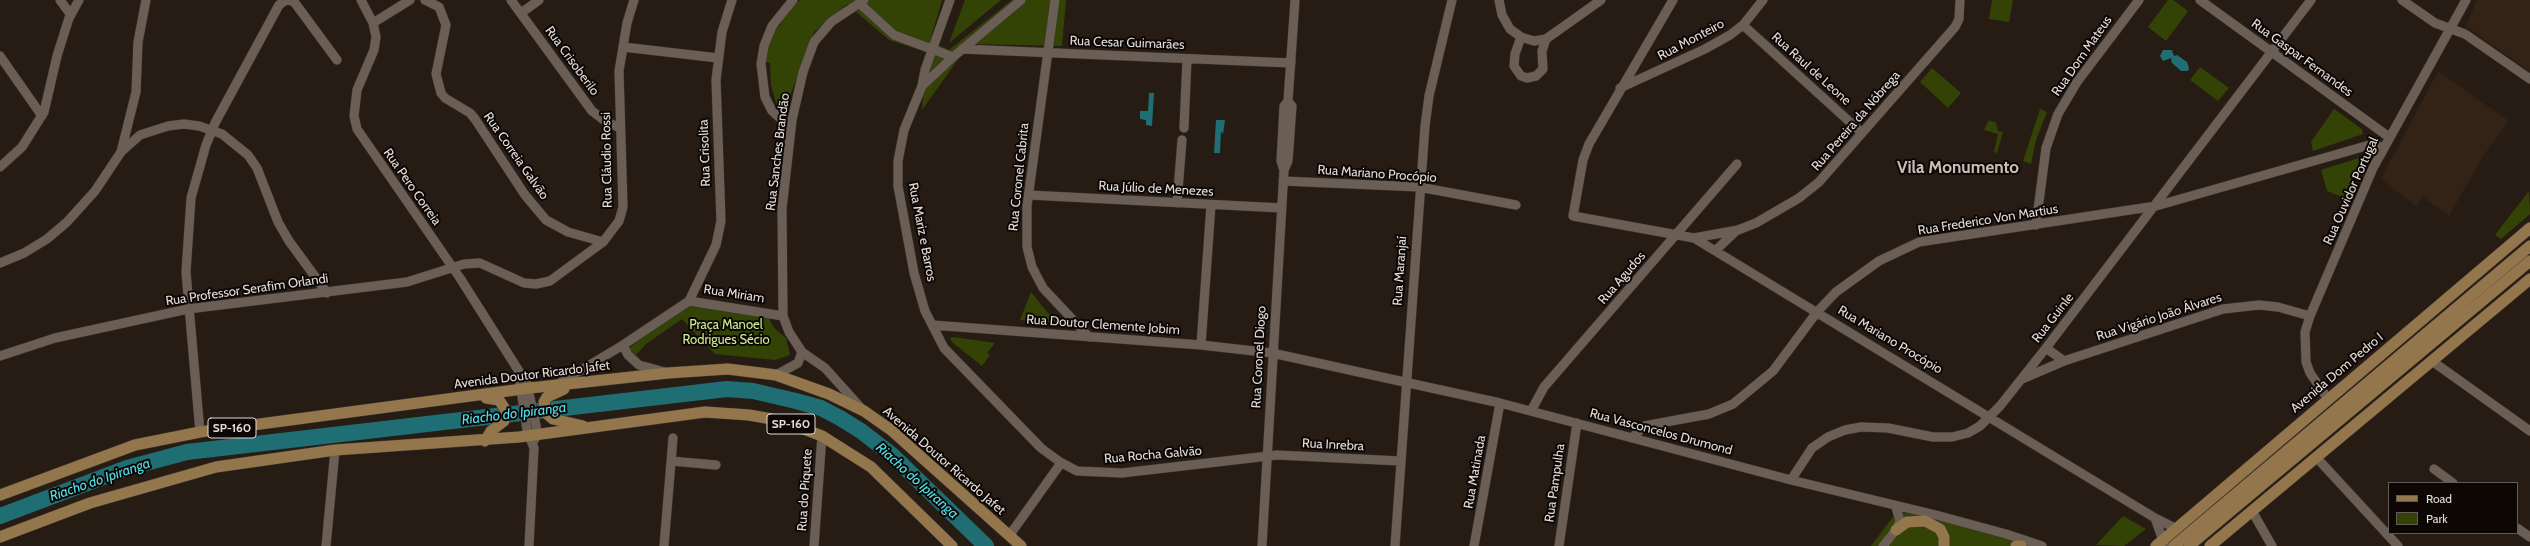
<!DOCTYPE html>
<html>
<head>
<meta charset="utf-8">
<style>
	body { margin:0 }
	#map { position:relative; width:2530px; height:546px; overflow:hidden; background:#261c14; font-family:Cabin,sans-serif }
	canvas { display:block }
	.legend { position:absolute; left:2388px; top:482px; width:130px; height:52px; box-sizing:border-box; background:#0c0705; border:1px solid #625c59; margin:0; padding:5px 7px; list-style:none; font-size:12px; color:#e2dbd6 }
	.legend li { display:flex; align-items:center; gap:8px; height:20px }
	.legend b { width:20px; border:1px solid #625c59 }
</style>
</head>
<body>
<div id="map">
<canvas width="2530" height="546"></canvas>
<ul class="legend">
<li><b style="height:5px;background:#93764b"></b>Road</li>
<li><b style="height:11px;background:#334306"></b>Park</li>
</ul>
</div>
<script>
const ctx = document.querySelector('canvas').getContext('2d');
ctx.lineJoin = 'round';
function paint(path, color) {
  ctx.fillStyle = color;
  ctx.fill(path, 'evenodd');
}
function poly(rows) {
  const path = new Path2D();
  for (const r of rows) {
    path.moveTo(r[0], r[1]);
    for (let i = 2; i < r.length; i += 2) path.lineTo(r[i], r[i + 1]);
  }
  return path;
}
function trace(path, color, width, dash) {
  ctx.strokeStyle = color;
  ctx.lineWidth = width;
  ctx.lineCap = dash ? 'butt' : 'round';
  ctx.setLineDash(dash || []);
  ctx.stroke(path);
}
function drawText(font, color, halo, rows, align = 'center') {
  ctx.font = font + ' Cabin,sans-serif';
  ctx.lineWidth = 4;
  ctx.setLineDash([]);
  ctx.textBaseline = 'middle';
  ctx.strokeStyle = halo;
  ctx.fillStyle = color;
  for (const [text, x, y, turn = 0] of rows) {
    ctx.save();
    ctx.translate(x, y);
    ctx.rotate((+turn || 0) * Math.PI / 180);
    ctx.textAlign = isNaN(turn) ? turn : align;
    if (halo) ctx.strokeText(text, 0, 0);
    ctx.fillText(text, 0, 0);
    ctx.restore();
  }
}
paint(poly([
	[2477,0,2530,0,2530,72,2466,26],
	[2438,71,2509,121,2483,156,2449,216,2423,197,2416,206,2381,179]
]), '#332317');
paint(poly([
	[800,0,942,0,930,41,949,50,1012,0,1066,0,1062,46,969,44,922,110,926,52,889,40,847,4,814,32,785,109,777,106,771,85,770,63,764,61,776,25,780,26,788,10],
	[965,0,1001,0,949,43],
	[1992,0,2013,0,2009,22,1989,19],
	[2168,0,2173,0,2188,11,2166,41,2148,27],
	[2200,67,2229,88,2218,101,2190,80],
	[1932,68,1961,93,1948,108,1920,82],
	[2040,109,2047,112,2036,140,2031,164,2023,161],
	[2334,109,2362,129,2363,134,2313,151,2311,142],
	[1989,120,1996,123,1998,131,2003,132,1997,153,1994,152,1998,134,1984,130],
	[2365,156,2347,199,2327,191,2321,170],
	[2529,191,2530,214,2501,239,2495,235],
	[1031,292,1047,312,1061,324,1020,320],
	[690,302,768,317,774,328,786,338,790,355,775,360,715,354,682,319,646,344,635,356,629,348],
	[954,337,995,343,987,353,990,355,982,366,952,342,950,338],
	[1901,512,1932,517,2006,538,2019,546,1871,546,1895,514],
	[2123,516,2146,529,2124,546,2096,545]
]), '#334306');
paint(poly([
	[2163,50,2172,50,2174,56,2177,55,2187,62,2189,68,2188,71,2181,71,2172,63,2171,58,2163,61,2160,56],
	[1149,93,1154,93,1152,126,1146,125,1146,120,1140,119,1140,111,1148,111],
	[1216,120,1225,120,1223,134,1221,131,1220,153,1214,153]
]), '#1f6e74');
trace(poly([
	[0,516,127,468,187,452,727,389,753,391,796,401,821,408,840,418,861,431,892,455,986,546]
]), '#1f6e74', 16);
const minor = poly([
	[60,0,71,15],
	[290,0,295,3,337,60],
	[361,0,373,23,376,37,374,50,357,90,354,116,357,129,460,278,527,384,536,425,537,435,533,442],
	[425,0,439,7,446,25,436,74,441,93,445,98,470,113,475,119,525,195,546,220,568,232,603,242],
	[511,0,592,111,605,121,620,128],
	[1021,0,953,57,922,86,904,130,898,161,898,186,914,273,925,311,944,348,1041,448,1060,462,1077,471,1122,473,1277,455,1400,461],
	[1055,0,1027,206,1027,247,1032,267,1043,288,1089,337],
	[1499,0,1502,15,1510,29,1521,37,1534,41,1546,39,1601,0],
	[1673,0,1589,144,1583,160,1573,216,1694,238,2155,518,2177,529],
	[2200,0,2389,137],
	[2402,0,2435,23,2465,34,2530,79],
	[859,3,894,35,953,57],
	[521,13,539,0],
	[373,23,410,0],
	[1743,25,1862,133],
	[1521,37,1515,54,1514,66,1521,76,1527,78,1536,76,1543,69,1542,51,1546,39],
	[623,47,718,58],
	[962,49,1291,63],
	[0,56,42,116],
	[922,86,925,70,950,0],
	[1620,88,1705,49,1730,35,1743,25,1763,0],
	[792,120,781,119,772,111,765,97,761,64,764,46,772,26,793,0],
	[1184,128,1187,59],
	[121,152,140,135,168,126,184,124,199,126,222,134,248,155,257,168,278,222,289,241,327,293],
	[0,167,22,147,44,112,57,56,69,18,79,0],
	[1284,170,1281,161,1284,106,1288,101,1295,0],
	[1283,181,1419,187,1516,205],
	[1029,195,1282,208],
	[1177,203,1182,140],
	[2036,225,2046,148,2058,114,2077,82,2139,0],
	[1694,238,1738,230,1756,223,1799,198,1819,182,1955,27,1959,19,1960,0],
	[1716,250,1737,230],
	[0,263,24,253,47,239,67,222,95,191,121,152,136,92,138,42,146,0],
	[689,301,716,245,721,221,716,80,722,32,732,0],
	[932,325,1201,345,1272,353,1500,403,1791,480,1936,515,2006,534,2042,546],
	[623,345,628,355,639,365,665,372],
	[1201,345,1211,205],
	[2046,348,2064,361],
	[0,356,55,338,188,309,407,282,464,264,480,263,524,283,536,284,550,281,603,242,619,221,623,207,619,71,627,23,634,0],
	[2432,361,2530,431],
	[776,375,798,363,802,352],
	[2022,379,2064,361,2223,309,2259,305,2278,307,2310,316],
	[520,383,527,430,534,448,529,546],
	[558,384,623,345,689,301,783,316],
	[2328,399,2310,373,2306,362,2305,332,2310,316,2373,168,2466,0],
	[862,409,825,368,802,352,789,332,783,316,782,209,792,120,803,72,814,42,831,22,864,0],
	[1531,411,1544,387,1737,164],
	[200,432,186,272,191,198,206,145,215,123,279,5,286,0],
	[1632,438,1644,426,1709,414,1733,404,1773,371,1817,312,1836,292,1879,261,1919,242,2156,206,2373,144,2384,148],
	[2316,457,2398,546],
	[671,461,716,465],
	[2434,469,2453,483],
	[1791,480,1812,448,1828,437,1845,430,1861,427,1888,428,1933,437,1952,437,1968,433,1980,426,2000,406,2046,348,2311,0],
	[2252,511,2272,546],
	[2155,518,2165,546],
	[2517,528,2530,537],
	[1009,536,1061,463],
	[326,546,335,450],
	[664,546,673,438],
	[814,546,822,436],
	[1262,546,1284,170,1288,161,1292,106,1288,101],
	[1395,546,1425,126,1429,96,1452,0],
	[1474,546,1500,403],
	[1559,546,1577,423],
	[1883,546,1896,530,1900,521,1896,507]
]);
const major = poly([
	[564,389,547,397,544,402,546,413,553,419,583,426],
	[485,441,491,431,504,421,507,412,499,400,486,398],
	[0,495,135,445,200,432,530,388,668,373,728,369,776,375,829,394,864,411,891,430,1021,546],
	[1896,530,1907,522,1925,521,1940,529,1944,537,1944,546],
	[0,537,90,503,216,467,335,450,519,437,705,412,749,415,783,421,822,436,871,467,952,546],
	[2016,546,2021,546],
	[2156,546,2530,228],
	[2174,546,2530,246],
	[2189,546,2530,261],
	[2210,546,2530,279]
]);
trace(minor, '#3d3531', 10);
trace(major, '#3d3531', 12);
trace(minor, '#6b5e55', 9);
trace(major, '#93764b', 11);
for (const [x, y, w] of [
	[791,424,48],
	[232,428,48]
]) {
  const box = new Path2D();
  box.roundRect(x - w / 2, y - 10, w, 20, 3);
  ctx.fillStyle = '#0c0705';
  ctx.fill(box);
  trace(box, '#e2dbd6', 1);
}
drawText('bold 12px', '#e2dbd6', null, [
	["SP-160",791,424],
	["SP-160",232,428]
]);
drawText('13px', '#e2dbd6', '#0c0705', [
	["Rua Monteiro",1691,40,-28],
	["Rua Cesar Guimarães",1127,43,2],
	["Rua Dom Mateus",2082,56,-55],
	["Rua Gaspar Fernandes",2302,58,36],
	["Rua Crisoberilo",572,61,54],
	["Rua Raul de Leone",1811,69,42],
	["Rua Pereira da Nóbrega",1856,121,-49],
	["Rua Sanches Brandão",778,152,-83],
	["Rua Crisolita",705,153,-92],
	["Rua Correia Galvão",516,156,55],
	["Rua Cláudio Rossi",607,160,-91],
	["Rua Mariano Procópio",1377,174,4],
	["Rua Coronel Cabrita",1019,177,-84],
	["Rua Pero Correia",412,187,55],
	["Rua Júlio de Menezes",1156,189,3],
	["Rua Ouvidor Portugal",2351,191,-66],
	["Rua Frederico Von Martius",1988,220,-9],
	["Rua Mariz e Barros",922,232,79],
	["Rua Maranjaí",1400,271,-86],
	["Rua Agudos",1622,278,-49],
	["Rua Professor Serafim Orlandi",247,290,-8],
	["Rua Miriam",734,294,9],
	["Rua Vigário João Álvares",2159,317,-18],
	["Rua Guinle",2053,318,-52],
	["Rua Doutor Clemente Jobim",1103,325,4],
	["Rua Mariano Procópio",1890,340,31],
	["Rua Coronel Diogo",1259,357,-87],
	["Avenida Dom Pedro I",2337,373,-40],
	["Avenida Doutor Ricardo Jafet",532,375,-7],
	["Rua Vasconcelos Drumond",1661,432,15],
	["Rua Inrebra",1333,445,3],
	["Rua Rocha Galvão",1153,455,-5],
	["Avenida Doutor Ricardo Jafet",944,461,41],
	["Rua Matinada",1475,472,-80],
	["Rua Pampulha",1555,483,-82],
	["Rua do Piquete",805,490,-86]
]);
drawText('13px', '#ccec8f', '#0c0705', [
	["Praça Manoel",726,325],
	["Rodrigues Sécio",726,340]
]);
drawText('italic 14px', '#50e3ed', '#0c0705', [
	["Riacho do Ipiranga",514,414,-7],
	["Riacho do Ipiranga",100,480,-19],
	["Riacho do Ipiranga",917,481,42]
]);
drawText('bold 17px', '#cdbeb4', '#0c0705', [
	["Vila Monumento",1958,168]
]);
</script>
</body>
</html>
